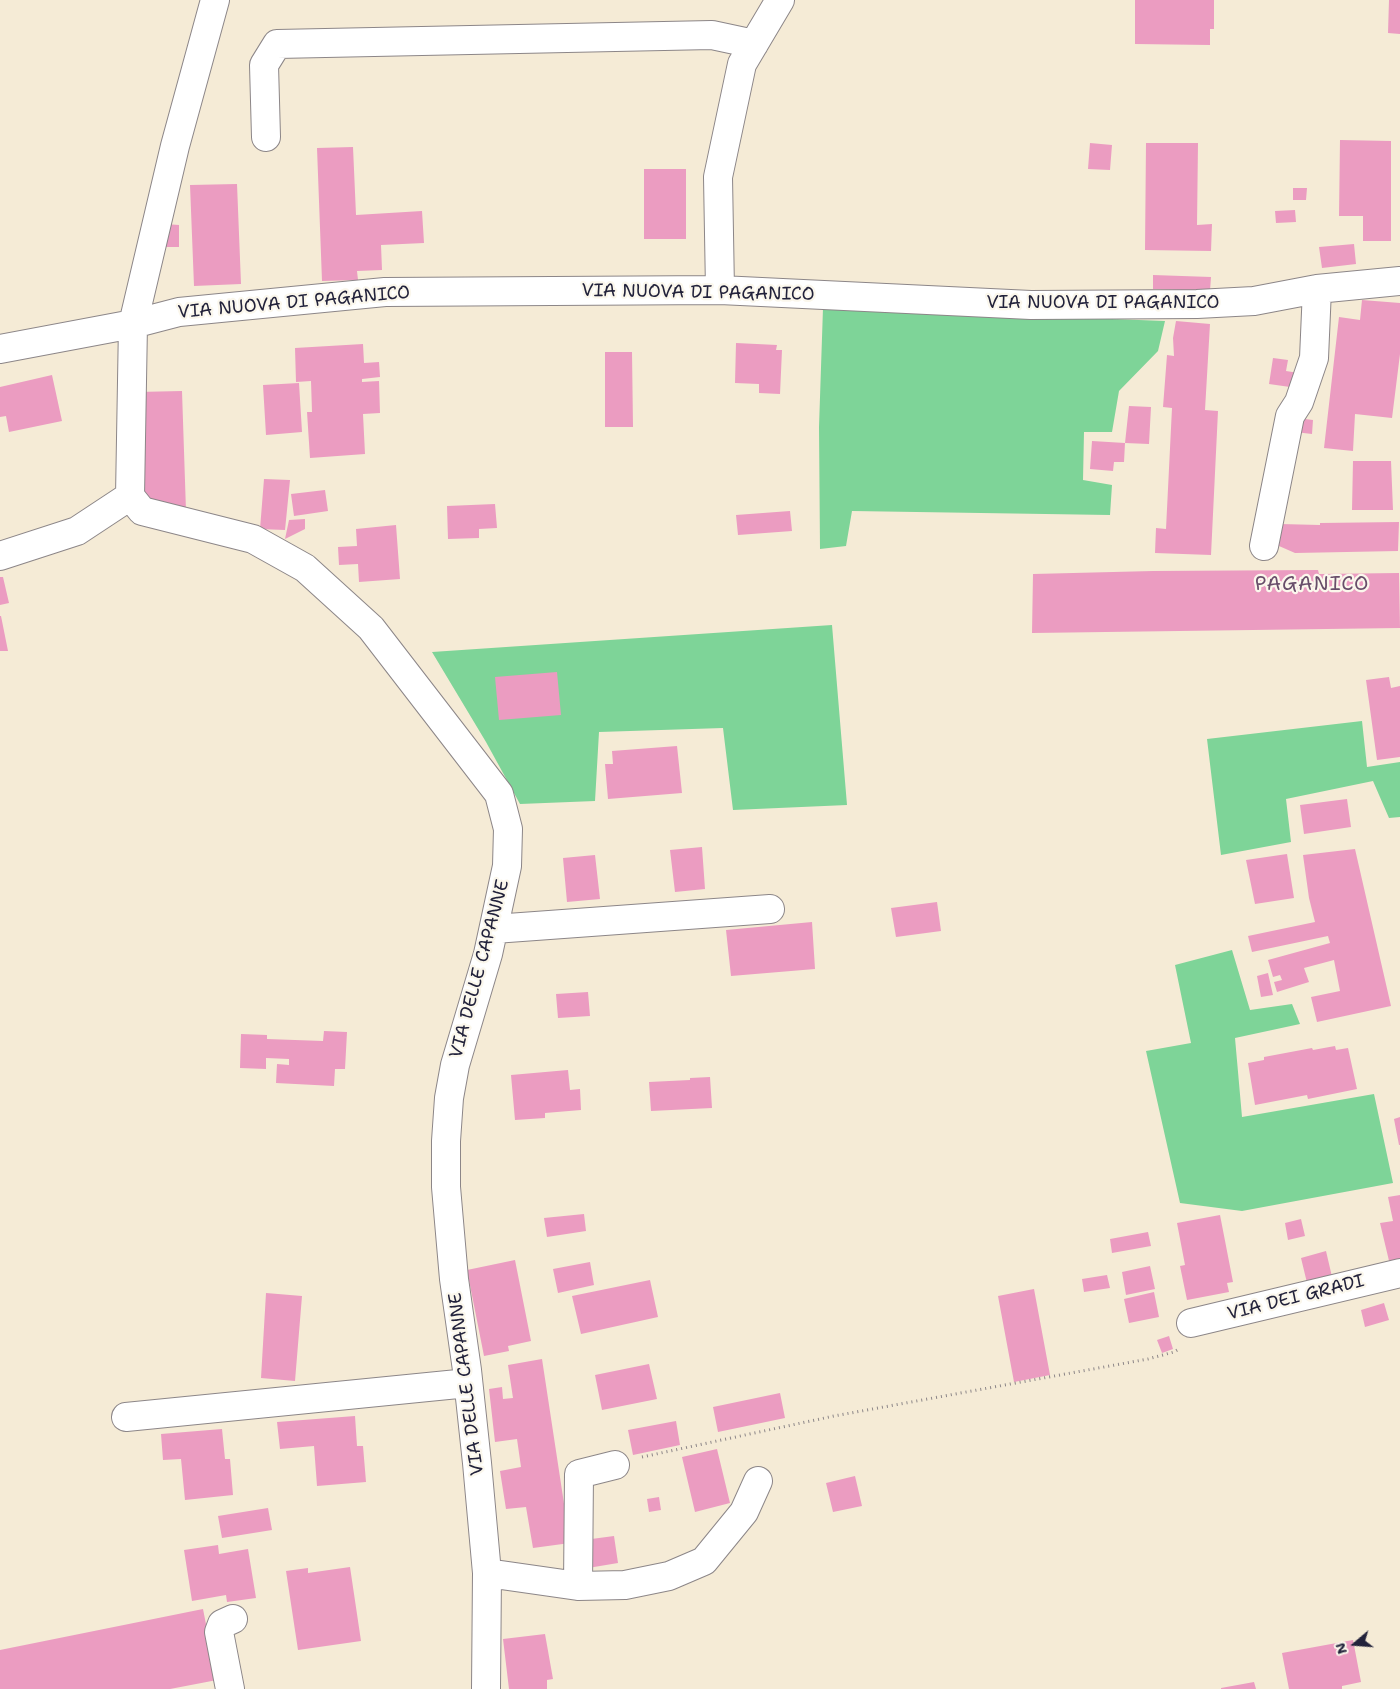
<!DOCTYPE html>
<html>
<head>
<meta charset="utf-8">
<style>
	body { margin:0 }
	#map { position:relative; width:1400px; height:1689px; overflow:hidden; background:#f5ebd6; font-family:"Shantell Sans",sans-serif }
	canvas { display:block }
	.north { position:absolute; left:1330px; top:1619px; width:50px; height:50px; -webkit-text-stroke:4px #fbf7ec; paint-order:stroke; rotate:252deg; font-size:14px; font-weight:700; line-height:20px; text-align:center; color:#22223b }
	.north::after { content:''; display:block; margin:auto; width:18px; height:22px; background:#22223b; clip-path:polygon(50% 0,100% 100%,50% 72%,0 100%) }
</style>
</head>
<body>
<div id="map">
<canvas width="1400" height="1689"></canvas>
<div class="north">N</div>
</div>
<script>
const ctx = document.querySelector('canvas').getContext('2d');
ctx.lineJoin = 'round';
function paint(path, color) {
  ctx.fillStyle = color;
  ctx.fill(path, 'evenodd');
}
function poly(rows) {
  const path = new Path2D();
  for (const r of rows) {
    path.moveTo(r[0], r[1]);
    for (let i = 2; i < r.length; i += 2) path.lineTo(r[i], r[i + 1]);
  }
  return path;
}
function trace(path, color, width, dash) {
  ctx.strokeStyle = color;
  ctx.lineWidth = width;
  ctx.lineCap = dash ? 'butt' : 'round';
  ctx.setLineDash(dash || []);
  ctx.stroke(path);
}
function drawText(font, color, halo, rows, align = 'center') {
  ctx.font = font + ' "Shantell Sans",sans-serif';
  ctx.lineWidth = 4.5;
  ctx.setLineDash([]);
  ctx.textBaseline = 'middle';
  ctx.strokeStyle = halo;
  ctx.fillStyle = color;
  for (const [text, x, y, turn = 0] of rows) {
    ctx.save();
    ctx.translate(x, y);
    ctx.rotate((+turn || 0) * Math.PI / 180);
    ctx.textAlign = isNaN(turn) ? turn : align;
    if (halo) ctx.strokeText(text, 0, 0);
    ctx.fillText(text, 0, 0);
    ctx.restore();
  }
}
paint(poly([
	[823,308,1165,321,1158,351,1119,391,1112,432,1084,432,1083,480,1112,485,1110,515,852,511,846,546,820,549,819,427],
	[832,625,847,805,733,810,723,728,599,732,595,801,520,804,486,742,432,652],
	[1362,721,1367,767,1400,762,1400,817,1389,818,1373,781,1286,799,1291,842,1221,855,1207,739],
	[1232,950,1250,1010,1292,1004,1300,1024,1235,1038,1242,1117,1374,1094,1393,1183,1242,1211,1180,1203,1146,1051,1191,1043,1175,965]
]), '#7ed498');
paint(poly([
	[1135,0,1214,0,1214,29,1210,29,1210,45,1135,44],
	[1389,0,1400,0,1400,34,1388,33],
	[1340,140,1391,141,1391,241,1363,241,1363,216,1339,216],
	[1090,143,1112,145,1110,170,1088,169],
	[1146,143,1198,143,1197,225,1212,224,1211,251,1145,250],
	[353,147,356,215,422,211,424,243,381,245,382,270,357,271,358,280,322,281,317,148],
	[644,169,686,169,686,239,644,239],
	[237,184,241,284,194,286,190,185],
	[1293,188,1307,188,1306,200,1293,200],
	[1295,210,1296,222,1276,223,1275,211],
	[165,224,179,225,179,247,158,247],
	[1354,244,1356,264,1322,268,1319,247],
	[1153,275,1211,277,1210,291,1153,289],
	[1362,300,1400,303,1400,354,1392,418,1355,414,1353,451,1324,448,1339,317,1360,320],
	[1176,321,1210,324,1205,410,1218,411,1211,555,1155,553,1156,528,1166,529,1172,408,1163,407,1167,355,1174,356,1173,338],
	[736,343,777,345,776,350,782,350,780,394,759,393,759,384,735,383],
	[363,344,364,363,379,362,380,377,362,379,362,382,379,381,380,413,363,414,365,454,310,458,307,412,312,412,311,381,296,382,295,348],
	[605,352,632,352,633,427,605,427],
	[1273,358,1288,360,1286,371,1299,373,1297,388,1269,384],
	[52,375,62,421,9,432,6,416,0,417,0,387],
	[299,383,302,432,266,435,263,385],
	[182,391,186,511,150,501,141,492,137,392],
	[1129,406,1151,407,1149,444,1125,443],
	[1297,418,1313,420,1312,434,1295,432],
	[1092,441,1125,443,1124,462,1114,462,1113,471,1090,469],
	[1353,461,1391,461,1393,510,1352,510],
	[264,479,290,480,285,530,260,529],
	[325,490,328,511,294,516,291,494],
	[495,504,497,528,479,529,479,538,448,539,447,506],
	[790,511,792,531,738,535,736,515],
	[305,519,305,529,285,539,289,520],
	[1399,522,1398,551,1295,553,1279,546,1280,524,1320,525,1320,523],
	[396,525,400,579,359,582,358,564,339,565,338,547,357,546,356,529],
	[1318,570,1319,574,1399,573,1400,628,1032,633,1033,574,1153,571],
	[0,577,3,577,9,603,0,605],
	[0,616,1,616,8,651,0,651],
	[557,672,561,715,499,720,495,677],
	[1389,677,1391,688,1400,686,1400,757,1377,760,1366,680],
	[677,746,682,793,608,799,605,764,613,764,612,751],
	[1347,799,1351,827,1304,834,1300,805],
	[702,847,705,889,675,892,670,850],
	[1355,849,1391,1006,1317,1022,1311,997,1340,991,1334,960,1304,968,1309,982,1277,992,1274,982,1282,980,1280,975,1273,977,1268,960,1330,943,1328,936,1252,952,1248,936,1315,922,1309,898,1303,855],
	[1287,854,1294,898,1255,904,1246,860],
	[595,855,600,899,567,902,563,858],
	[937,902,941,931,896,937,891,908],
	[812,922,815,969,731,976,726,930],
	[1268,973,1273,995,1261,997,1257,976],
	[588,992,590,1016,558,1018,556,994],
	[324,1031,347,1032,345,1069,335,1069,334,1086,276,1083,277,1064,289,1065,289,1059,266,1058,266,1069,240,1068,241,1034,267,1035,267,1039,323,1041],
	[1335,1046,1336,1050,1348,1048,1357,1089,1308,1099,1307,1095,1255,1105,1248,1063,1264,1060,1264,1057,1312,1048,1313,1050],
	[568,1070,570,1090,580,1089,581,1110,545,1113,545,1118,515,1120,511,1075],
	[710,1077,712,1108,651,1111,649,1082,690,1080,690,1078],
	[1400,1117,1400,1145,1399,1145,1394,1119],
	[1400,1195,1400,1263,1390,1265,1380,1223,1393,1221,1388,1197],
	[584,1214,586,1231,547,1237,544,1218],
	[1220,1215,1233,1282,1227,1283,1229,1292,1187,1300,1180,1266,1185,1265,1177,1223],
	[1301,1219,1305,1236,1288,1240,1285,1223],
	[1148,1232,1151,1246,1112,1253,1110,1239],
	[1326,1251,1333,1281,1308,1287,1301,1258],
	[515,1260,531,1341,508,1346,509,1351,484,1356,467,1270],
	[590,1262,594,1285,558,1293,553,1269],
	[1150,1266,1155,1289,1126,1295,1122,1272],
	[1107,1275,1110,1288,1084,1292,1082,1279],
	[650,1280,658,1317,581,1334,572,1296],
	[1034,1289,1050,1375,1014,1382,998,1296],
	[1154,1292,1159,1317,1129,1323,1124,1299],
	[266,1293,302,1296,295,1381,261,1378],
	[1384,1303,1389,1320,1365,1327,1361,1310],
	[1169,1336,1173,1349,1162,1353,1157,1340],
	[542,1359,570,1543,533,1548,526,1507,506,1509,500,1471,521,1467,517,1439,495,1442,489,1389,502,1387,503,1399,513,1398,508,1365],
	[649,1364,657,1399,602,1410,595,1375],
	[780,1393,785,1418,718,1432,713,1407],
	[355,1416,357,1446,363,1446,366,1482,317,1486,314,1446,280,1449,277,1422],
	[676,1421,680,1445,633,1455,628,1430],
	[222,1429,225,1459,230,1459,233,1495,185,1500,181,1459,163,1460,161,1434],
	[717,1449,730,1503,695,1512,682,1457],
	[855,1476,862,1506,833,1512,826,1483],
	[659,1497,661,1510,649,1512,647,1499],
	[268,1508,272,1530,222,1538,218,1516],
	[614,1536,618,1563,588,1568,584,1540],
	[218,1545,219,1554,248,1549,256,1598,227,1602,226,1595,192,1601,184,1550],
	[350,1567,361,1641,298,1650,286,1571,308,1568,308,1573],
	[203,1609,217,1680,170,1689,0,1689,0,1650],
	[545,1634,553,1679,547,1680,547,1689,509,1689,503,1639],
	[1353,1640,1361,1682,1342,1686,1342,1689,1289,1689,1282,1653],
	[1254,1682,1256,1689,1221,1689,1221,1688]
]), '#eb9cc1');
const minor = poly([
	[266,137,264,65,277,44,712,35,754,44],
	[720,290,718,177,742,64,780,0],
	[0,349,133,324,179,312,385,292,720,290,1031,305,1197,304,1254,301,1317,289,1400,281],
	[130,496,133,324,175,146,215,0],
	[1264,546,1290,416,1299,402,1314,358,1317,289],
	[0,556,77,531,130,496,142,511,253,539,305,568,371,628,499,794,508,829,507,866,488,954,455,1065,449,1098,446,1141,446,1187,454,1279,467,1370,477,1463,487,1573,486,1689],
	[494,929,770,909],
	[1191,1323,1400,1273],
	[126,1417,468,1383],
	[487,1573,578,1586,625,1585,669,1576,704,1561,744,1512,758,1481],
	[578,1586,579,1474,615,1465],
	[230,1689,219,1632,222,1624,233,1619]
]);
trace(minor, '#8c8688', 30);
trace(poly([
	[642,1457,834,1416,1148,1359,1174,1352,1179,1349]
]), '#8c8688', 3, [1, 4]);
trace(minor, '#fff', 28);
drawText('18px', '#22223b', '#fbf7ec', [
	["VIA NUOVA DI PAGANICO",698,293,1],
	["VIA NUOVA DI PAGANICO",294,303,-5],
	["VIA NUOVA DI PAGANICO",1103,303],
	["VIA DELLE CAPANNE",480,969,-75],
	["VIA DEI GRADI",1296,1298,-14],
	["VIA DELLE CAPANNE",467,1384,-97]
]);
ctx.letterSpacing = '1px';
drawText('20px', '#684d6a', '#fbf7ec', [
	["PAGANICO",1312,585]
]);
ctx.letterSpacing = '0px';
</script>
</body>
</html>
